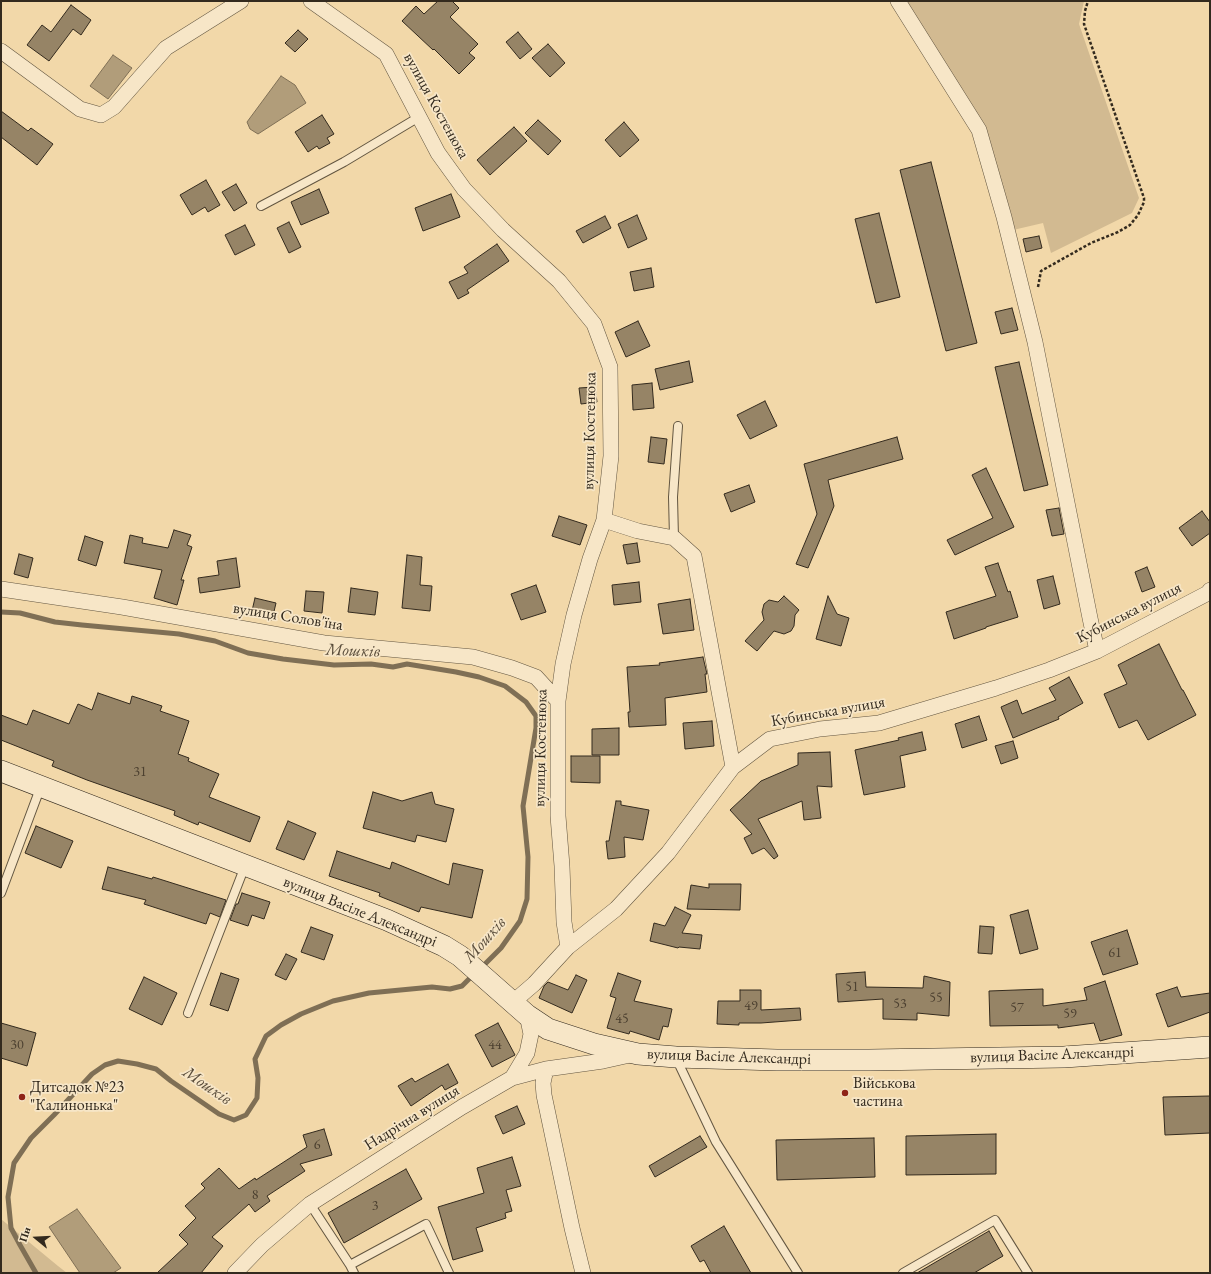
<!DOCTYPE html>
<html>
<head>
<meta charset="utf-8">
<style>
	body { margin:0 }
	#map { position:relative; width:1211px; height:1274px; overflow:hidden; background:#f2d8a9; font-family:"EB Garamond",serif }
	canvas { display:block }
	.frame { position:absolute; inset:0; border:2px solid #332a1e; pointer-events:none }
	.north { position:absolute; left:16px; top:1218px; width:40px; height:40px; -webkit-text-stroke:3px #f7e6c7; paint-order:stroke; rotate:288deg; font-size:11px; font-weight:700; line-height:16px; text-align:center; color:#332a1e }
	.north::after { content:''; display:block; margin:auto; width:14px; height:18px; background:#332a1e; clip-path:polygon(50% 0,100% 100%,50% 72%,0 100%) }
</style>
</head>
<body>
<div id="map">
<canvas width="1211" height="1274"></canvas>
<div class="frame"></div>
<div class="north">Пн</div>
</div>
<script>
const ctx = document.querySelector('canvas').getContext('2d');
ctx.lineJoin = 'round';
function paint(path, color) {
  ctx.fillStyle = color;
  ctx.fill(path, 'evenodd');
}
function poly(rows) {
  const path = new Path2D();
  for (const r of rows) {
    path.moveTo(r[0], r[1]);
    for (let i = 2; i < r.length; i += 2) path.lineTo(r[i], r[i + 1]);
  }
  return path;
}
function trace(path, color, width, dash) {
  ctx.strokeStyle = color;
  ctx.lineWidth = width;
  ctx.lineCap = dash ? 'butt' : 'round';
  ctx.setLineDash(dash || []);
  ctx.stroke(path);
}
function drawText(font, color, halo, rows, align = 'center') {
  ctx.font = font + ' "EB Garamond",serif';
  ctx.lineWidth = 3.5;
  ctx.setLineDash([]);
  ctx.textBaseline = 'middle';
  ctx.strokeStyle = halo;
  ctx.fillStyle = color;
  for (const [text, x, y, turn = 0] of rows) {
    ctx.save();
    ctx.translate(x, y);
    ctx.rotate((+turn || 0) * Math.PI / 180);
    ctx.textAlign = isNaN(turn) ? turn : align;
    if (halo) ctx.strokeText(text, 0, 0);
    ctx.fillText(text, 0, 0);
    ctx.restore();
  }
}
paint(poly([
	[906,1,1084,1,1079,24,1139,198,1132,213,1051,253,1043,223,1013,230,985,129],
	[1,1219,58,1266,67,1273,1,1273]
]), '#d2ba91');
const water = poly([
	[113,55,132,68,108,99,90,86,113,55],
	[281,76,295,85,306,103,258,134,250,129,247,122,281,76],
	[77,1209,121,1268,113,1273,80,1273,49,1227,77,1209]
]);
paint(water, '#b19d7a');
trace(water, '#7f6f55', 1);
trace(poly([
	[1,612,20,613,55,622,82,625,179,634,215,641,248,653,283,659,334,665,371,664,393,667,407,664,456,672,479,677,505,686,526,702,536,716,536,728,523,806,528,857,527,899,520,921,501,948,481,968],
	[36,1273,20,1245,11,1228,8,1197,14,1163,31,1138,54,1115,92,1074,105,1065,118,1061,137,1064,156,1069,171,1081,219,1114,234,1120,246,1115,257,1098,258,1078,255,1059,266,1036,281,1025,301,1014,333,1001,369,993,432,987,450,989,462,986,473,975]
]), '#7f6f55', 5);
const building = poly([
	[438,1,452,1,459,8,450,17,478,44,469,53,475,58,459,74,434,49,433,50,402,21,416,6,424,14,438,1],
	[71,5,91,20,81,35,73,29,49,61,27,45,42,25,51,32,71,5],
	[298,30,308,39,295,52,285,43,298,30],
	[518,32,532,49,520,59,506,42,518,32],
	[548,44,565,63,550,77,532,58,548,44],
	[1,111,28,131,31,128,53,144,37,165,1,137,1,111],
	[322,115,334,134,327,138,330,143,319,149,317,146,308,152,295,132,322,115],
	[538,120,561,141,548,155,525,133,538,120],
	[624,122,639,140,620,157,605,140,624,122],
	[514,127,527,141,490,175,477,160,514,127],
	[931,162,977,343,946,351,900,170,931,162],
	[206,180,220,205,208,212,205,207,192,215,180,195,206,180],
	[236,184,247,203,234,211,222,192,236,184],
	[319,189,329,213,301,225,291,202,319,189],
	[451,194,460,217,423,231,415,208,451,194],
	[879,213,900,297,876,303,855,219,879,213],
	[637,215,647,239,628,248,618,224,637,215],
	[605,216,611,228,583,243,576,231,605,216],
	[289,222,301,247,289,253,277,228,289,222],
	[245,225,255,245,235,255,225,235,245,225],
	[1039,236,1042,248,1026,252,1023,239,1039,236],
	[497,244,509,261,467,290,469,293,458,299,449,282,468,273,464,267,497,244],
	[651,268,654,287,634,291,630,272,651,268],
	[1012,308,1018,330,1001,334,995,312,1012,308],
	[638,321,650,346,626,357,615,332,638,321],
	[689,361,693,382,660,390,655,369,689,361],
	[1019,362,1048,485,1024,491,995,367,1019,362],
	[652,383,654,408,633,410,632,385,652,383],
	[595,387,597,402,581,404,579,388,595,387],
	[765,401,777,426,750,439,737,415,765,401],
	[651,437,667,439,664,464,648,462,651,437],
	[897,437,903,459,828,480,834,506,808,568,796,564,817,514,804,464,897,437],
	[986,468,1014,527,955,555,947,540,993,518,972,475,986,468],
	[749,485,755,502,731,512,724,494,749,485],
	[1059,508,1064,534,1052,536,1046,510,1059,508],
	[1202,511,1210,522,1210,533,1192,546,1179,528,1202,511],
	[559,516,587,525,580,545,552,536,559,516],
	[174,530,191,535,187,545,192,547,181,580,184,580,177,605,154,598,162,570,124,563,130,535,143,538,142,543,168,548,174,530],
	[85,536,103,542,96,566,78,560,85,536],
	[637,543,640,562,627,564,623,545,637,543],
	[19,554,33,558,28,578,14,574,19,554],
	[407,555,422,557,420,585,432,586,430,611,402,608,407,555],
	[236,558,240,587,200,593,198,578,219,575,217,561,236,558],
	[998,563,1008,592,1010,591,1018,617,986,627,986,628,954,639,946,612,996,596,985,567,998,563],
	[1147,567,1155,587,1142,592,1135,572,1147,567],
	[1053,576,1060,604,1044,609,1037,580,1053,576],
	[639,582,641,602,614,605,612,585,639,582],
	[536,585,546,612,521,620,511,594,536,585],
	[351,588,378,592,375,615,348,612,351,588],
	[306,591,324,592,322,613,304,611,306,591],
	[784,596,799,610,795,615,794,626,791,631,784,634,774,631,757,651,745,641,764,620,762,612,764,604,769,600,778,602,784,596],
	[828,596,837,614,849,618,841,646,816,639,828,596],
	[255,598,276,603,272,620,251,615,255,598],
	[690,599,694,630,663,634,658,604,690,599],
	[1159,644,1182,690,1183,690,1196,715,1148,740,1137,720,1119,728,1104,694,1127,684,1118,665,1159,644],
	[703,657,707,674,705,674,707,692,665,698,666,725,629,727,628,712,630,712,627,667,660,665,659,663,703,657],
	[1069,677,1083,703,1058,717,1059,719,1013,738,1001,707,1017,700,1022,714,1056,700,1049,688,1069,677],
	[98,693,130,704,132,696,162,706,160,711,189,721,178,754,189,758,188,761,219,774,209,797,260,817,250,842,199,822,198,825,174,815,175,811,87,780,52,766,54,761,1,740,1,715,27,725,33,710,69,724,78,704,92,710,98,693],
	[979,716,987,740,962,748,955,724,979,716],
	[712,721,714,746,685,749,683,723,712,721],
	[619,728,619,755,592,755,592,729,619,728],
	[922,732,926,750,900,756,905,787,864,795,855,750,899,740,898,738,922,732],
	[1013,741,1018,758,1001,764,995,746,1013,741],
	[830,752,832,787,817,786,821,818,804,820,802,801,758,819,778,856,774,859,764,848,752,854,744,838,752,834,730,810,761,781,798,765,798,753,830,752],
	[571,756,600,756,600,783,571,782,571,756],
	[373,792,402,801,432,792,435,804,454,809,446,842,417,835,415,842,363,828,373,792],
	[616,801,621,801,621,805,649,810,643,840,624,837,625,857,608,859,606,841,609,841,616,801],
	[288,821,316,833,304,860,276,849,288,821],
	[36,826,73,841,61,868,25,853,36,826],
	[337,851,390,869,392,862,449,885,453,863,483,870,472,918,421,907,419,912,379,896,380,893,329,876,337,851],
	[108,867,152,879,153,877,226,900,220,917,210,913,206,924,144,904,146,900,102,889,108,867],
	[709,884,741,884,740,910,687,909,691,885,709,888,709,884],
	[242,893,270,902,264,919,252,915,248,926,230,920,236,904,238,904,242,893],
	[675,907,691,915,682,933,702,935,700,949,679,947,678,948,650,941,654,923,665,926,675,907],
	[1028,910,1038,949,1020,954,1010,915,1028,910],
	[980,926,994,927,992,954,978,953,980,926],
	[311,927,333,935,324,960,301,952,311,927],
	[1127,930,1138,964,1103,975,1091,942,1127,930],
	[286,954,297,959,286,980,275,975,286,954],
	[865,972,866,987,923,988,924,976,950,982,949,1016,917,1013,917,1020,883,1019,883,999,838,1002,836,974,865,972],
	[221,973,239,979,228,1011,210,1005,221,973],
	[618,973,641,981,634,1001,672,1009,668,1027,663,1026,659,1040,630,1031,629,1034,607,1028,616,998,610,996,618,973],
	[576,975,587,980,572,1013,539,998,544,986,548,982,568,990,576,975],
	[144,977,177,993,162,1025,129,1009,144,977],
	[1105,981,1122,1035,1100,1041,1094,1023,1058,1028,1058,1025,990,1026,989,991,1043,989,1043,1006,1087,1000,1084,988,1105,981],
	[1177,987,1181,997,1210,993,1210,1012,1168,1027,1156,994,1177,987],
	[740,990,761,990,761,1010,800,1008,801,1020,761,1023,739,1023,739,1025,717,1024,718,1001,740,1001,740,990],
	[1,1023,36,1033,27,1066,1,1058,1,1023],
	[498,1023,515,1055,492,1067,475,1035,498,1023],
	[448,1064,458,1083,445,1090,442,1085,411,1106,398,1086,412,1078,415,1082,448,1064],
	[1210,1096,1210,1133,1165,1135,1163,1097,1210,1096],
	[517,1106,525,1124,503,1134,495,1116,517,1106],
	[324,1129,332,1155,300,1164,305,1171,267,1196,270,1201,255,1212,249,1204,212,1237,223,1246,201,1273,157,1273,188,1244,179,1235,196,1218,185,1206,205,1188,201,1184,219,1168,239,1189,255,1178,256,1180,307,1147,303,1135,324,1129],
	[996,1134,996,1174,906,1175,906,1136,996,1134],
	[700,1136,707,1147,655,1177,649,1166,700,1136],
	[874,1138,875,1177,777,1180,776,1140,874,1138],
	[512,1157,521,1186,506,1190,512,1211,505,1213,506,1218,476,1228,483,1251,453,1260,438,1207,484,1193,477,1168,512,1157],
	[406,1169,422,1199,344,1243,328,1213,406,1169],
	[724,1226,751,1273,711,1273,704,1260,700,1262,691,1246,724,1226],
	[989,1231,1003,1256,974,1273,917,1273,989,1231]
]);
paint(building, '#968466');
trace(building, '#332a1e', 1);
const service = poly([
	[261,206,344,162,419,117],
	[674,538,673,497,678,426],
	[1,893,41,786],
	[188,1013,245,866],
	[676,1058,716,1142,798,1273],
	[310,1204,350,1265,354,1273],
	[350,1265,426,1224,449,1273],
	[903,1273,995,1220,1028,1273]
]);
const minor = poly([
	[311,1,386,54,438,153,464,189,503,230,559,281,594,324,610,367,611,456,604,520,590,559,574,615,563,664,558,701,558,816,562,866,564,922,568,947],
	[898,1,979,130,1004,217,1035,342,1090,618,1097,651],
	[1,51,80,109,101,115,114,107,166,48,241,1],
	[604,520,638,531,674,538,694,556,733,767],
	[1,589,122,607,324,643,473,657,512,668,536,677,558,701],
	[513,1002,534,984,568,947,616,909,668,853,733,767,770,739,820,729,879,723,996,688,1049,670,1097,651,1208,593,1210,590],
	[546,1069,543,1083,544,1095,572,1228,583,1273],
	[512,1078,527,1053,531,1034,527,1015],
	[235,1273,262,1245,310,1204,462,1107,512,1078,546,1069,603,1061,630,1055]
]);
const secondary = poly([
	[1,771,387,920,444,946,460,956,527,1015,548,1029,594,1044,638,1054,676,1057,777,1060,869,1060,1064,1057,1210,1047]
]);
trace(service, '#635641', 10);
trace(minor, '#635641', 16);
trace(secondary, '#332a1e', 22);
trace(poly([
	[1038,287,1041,271,1091,243,1118,232,1130,225,1138,215,1144,202,1144,198,1084,24,1085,11,1088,1]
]), '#332a1e', 2.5, [3, 2]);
trace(service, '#f7e6c7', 8);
trace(minor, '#f7e6c7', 15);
trace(secondary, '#f7e6c7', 21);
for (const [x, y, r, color] of [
	[845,1093,4,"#8f2418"],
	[22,1097,4,"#8f2418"]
]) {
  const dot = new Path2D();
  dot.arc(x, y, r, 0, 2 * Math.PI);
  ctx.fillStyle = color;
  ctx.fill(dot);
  trace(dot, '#f7e6c7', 1.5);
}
drawText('14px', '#4c4030', null, [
	["31",140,772],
	["61",1115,953],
	["51",852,987],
	["55",936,998],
	["53",900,1004],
	["49",751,1006],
	["57",1017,1008],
	["59",1070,1014],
	["45",622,1019],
	["30",17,1045],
	["44",495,1045],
	["6",317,1145],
	["8",255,1195],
	["3",375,1206]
]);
drawText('16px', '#332a1e', '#f7e6c7', [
	["вулиця Костенюка",436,106,61],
	["вулиця Костенюка",590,431,-89],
	["Кубинська вулиця",1129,613,-27],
	["вулиця Солов'їна",288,617,9],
	["Кубинська вулиця",828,712,-10],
	["вулиця Костенюка",541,748,-89],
	["вулиця Васіле Александрі",360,912,22],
	["вулиця Васіле Александрі",1052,1055,-2],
	["вулиця Васіле Александрі",729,1057,2],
	["Надрічна вулиця",412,1118,-32]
]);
drawText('16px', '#332a1e', '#f7e6c7', [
	["Військова",853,1084],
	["частина",853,1102],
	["Дитсадок №23",30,1088],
	["\"Калинонька\"",30,1106]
], 'left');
drawText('italic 17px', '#594c3a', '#f7e6c7', [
	["Мошків",353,651,2],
	["Мошків",485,940,-48],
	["Мошків",207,1086,34]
]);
</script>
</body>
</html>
